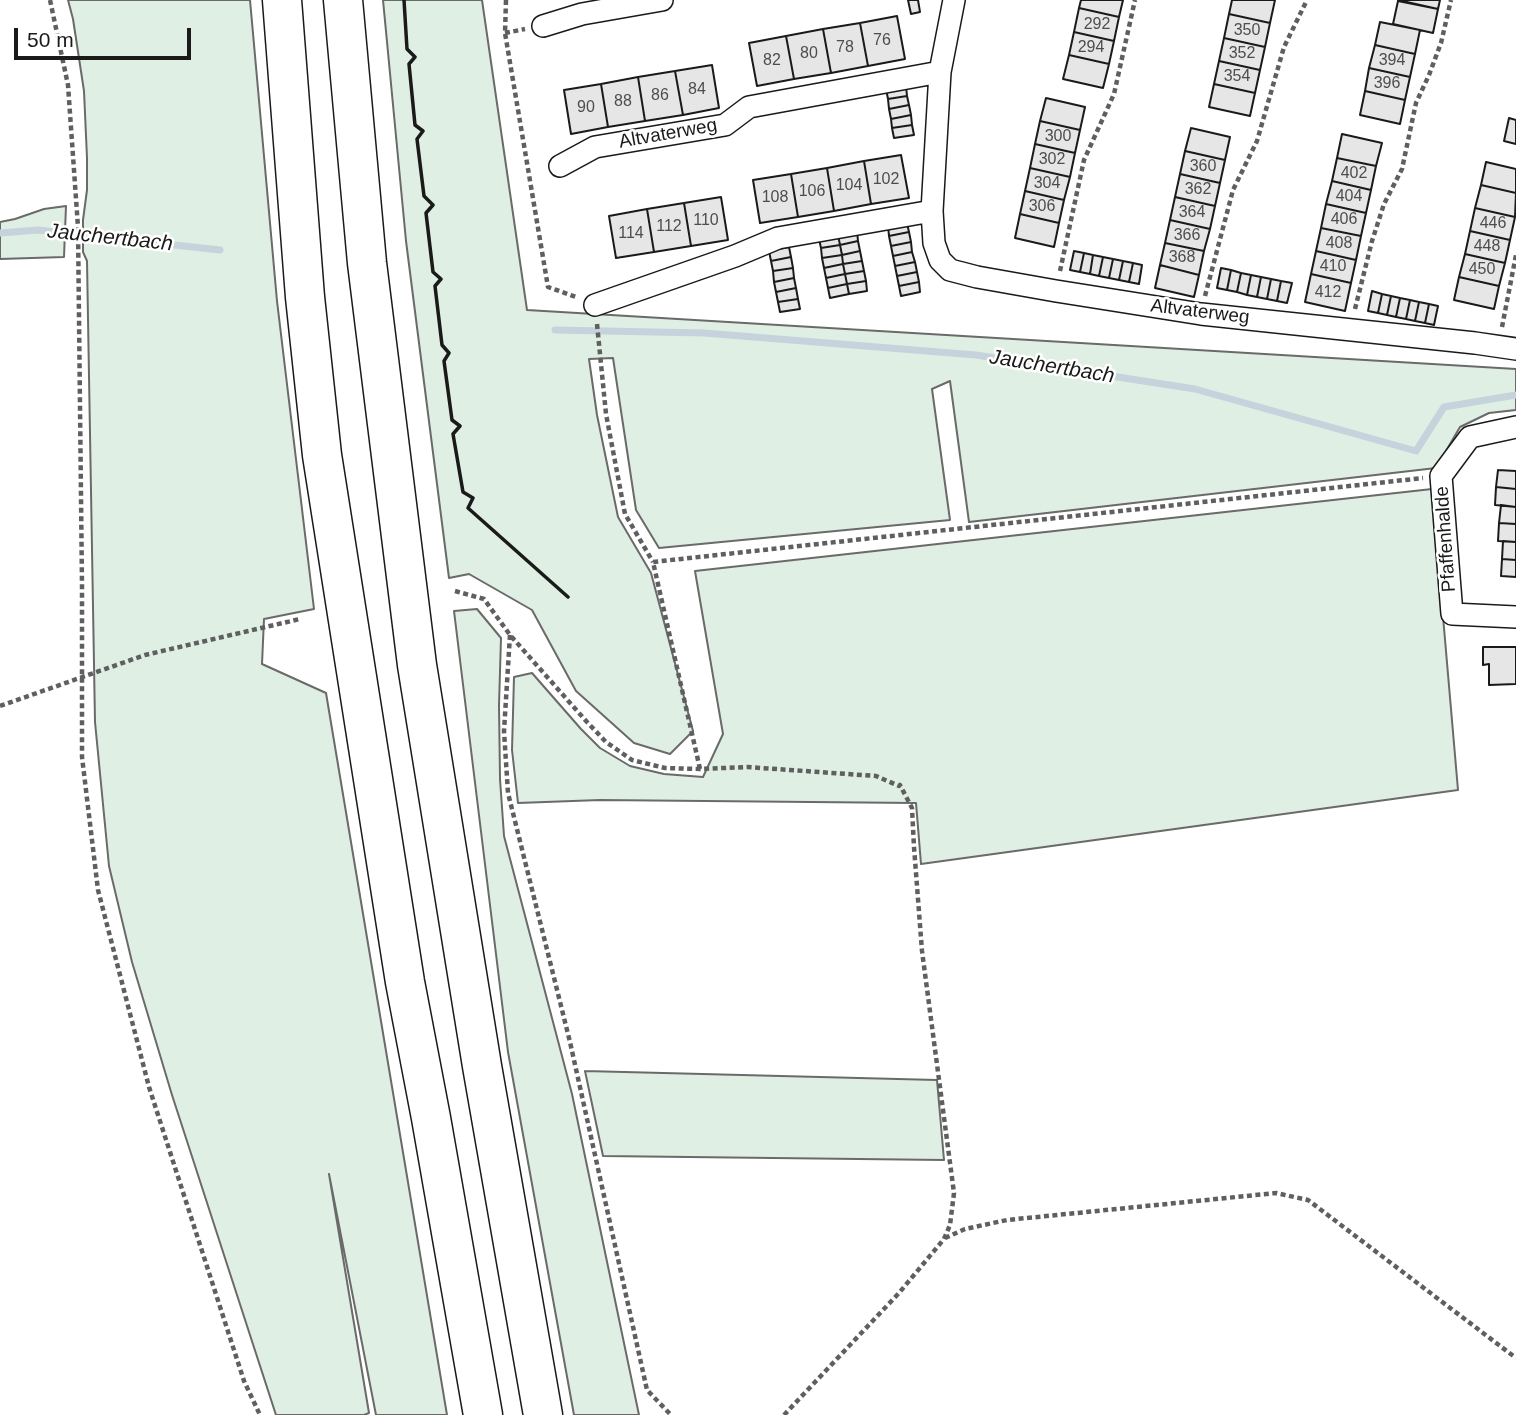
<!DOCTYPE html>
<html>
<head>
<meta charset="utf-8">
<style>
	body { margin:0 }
	#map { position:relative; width:1516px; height:1415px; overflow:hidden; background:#fff; font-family:Helvetica,sans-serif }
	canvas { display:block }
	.scale { position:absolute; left:14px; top:28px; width:177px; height:32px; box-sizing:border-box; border:4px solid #1a1a1a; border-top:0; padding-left:9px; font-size:21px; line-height:24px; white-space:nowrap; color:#1a1a1a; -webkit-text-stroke:5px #fff; paint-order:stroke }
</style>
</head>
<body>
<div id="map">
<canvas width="1516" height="1415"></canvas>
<div class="scale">50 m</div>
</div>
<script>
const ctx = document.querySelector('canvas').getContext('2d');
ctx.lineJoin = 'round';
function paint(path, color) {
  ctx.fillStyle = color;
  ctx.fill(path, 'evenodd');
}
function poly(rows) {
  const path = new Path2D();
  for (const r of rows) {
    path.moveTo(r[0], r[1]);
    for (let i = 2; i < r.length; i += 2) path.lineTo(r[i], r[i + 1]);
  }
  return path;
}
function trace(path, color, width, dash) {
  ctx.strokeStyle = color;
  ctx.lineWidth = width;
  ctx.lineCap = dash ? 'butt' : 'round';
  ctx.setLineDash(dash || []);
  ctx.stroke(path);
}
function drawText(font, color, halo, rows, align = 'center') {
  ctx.font = font + ' Helvetica,sans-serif';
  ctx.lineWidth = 5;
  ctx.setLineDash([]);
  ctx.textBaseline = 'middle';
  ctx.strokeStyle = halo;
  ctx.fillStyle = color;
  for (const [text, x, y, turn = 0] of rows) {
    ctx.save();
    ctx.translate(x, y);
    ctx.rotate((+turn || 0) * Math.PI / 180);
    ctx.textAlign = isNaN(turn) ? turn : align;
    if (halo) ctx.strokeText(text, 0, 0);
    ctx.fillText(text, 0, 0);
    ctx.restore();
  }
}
const green = poly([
	[68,0,250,0,277,301,314,609,264,619,262,664,326,693,447,1415,376,1415,329,1174,369,1413,364,1415,276,1415,172,1095,132,962,109,866,95,722,87,261,83,252,83,220,87,190,87,158,84,91,73,19,68,0],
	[383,0,482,0,527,310,1516,369,1516,410,1489,413,1460,427,1436,468,969,522,950,381,932,389,950,520,659,548,636,510,613,358,589,359,597,415,618,517,651,573,693,731,670,754,634,743,576,691,532,610,469,574,449,578,406,241,383,0],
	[66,206,64,257,0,259,0,222,15,219,44,209,66,206],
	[1432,489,1458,790,921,864,916,803,600,800,518,803,512,750,514,677,532,673,581,729,600,748,630,766,664,774,703,777,723,734,695,571,1432,489],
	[477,609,501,638,499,705,500,779,504,836,572,1094,639,1415,574,1415,508,1052,454,611,477,609],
	[585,1071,937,1080,944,1160,603,1156,585,1071]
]);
paint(green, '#e0efe3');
trace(green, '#6a6a6a', 2);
trace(poly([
	[0,233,38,230,220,250],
	[555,330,704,333,976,355,1195,389,1416,451,1444,407,1516,395]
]), '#c6d2dc', 7);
const building = poly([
	[908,0,918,0,920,12,911,14,908,0],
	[1081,0,1123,0,1119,17,1079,8,1081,0],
	[1232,0,1275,0,1270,23,1229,14,1232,0],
	[1398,0,1440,0,1438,9,1398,0],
	[1398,1,1438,9,1433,33,1393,24,1398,1],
	[1079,8,1119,17,1114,41,1074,32,1079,8],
	[1229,14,1270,23,1265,47,1224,38,1229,14],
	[897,16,905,59,868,66,860,23,897,16],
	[1380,22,1420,30,1415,54,1375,45,1380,22],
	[860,23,868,66,831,73,823,29,860,23],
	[823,29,831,73,794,79,786,36,823,29],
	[1074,32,1114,41,1109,64,1069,55,1074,32],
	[786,36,794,79,757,86,749,43,786,36],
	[1224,38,1265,47,1260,70,1219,61,1224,38],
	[1375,45,1415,54,1410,77,1369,68,1375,45],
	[1069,55,1109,64,1103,88,1063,79,1069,55],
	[1219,61,1260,70,1255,93,1214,84,1219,61],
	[712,65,719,108,683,115,675,71,712,65],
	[1369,68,1410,77,1405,100,1365,91,1369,68],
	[675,71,683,115,645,121,638,77,675,71],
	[638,77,645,121,608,127,601,84,638,77],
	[601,84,608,127,571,134,564,90,601,84],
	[1214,84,1255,93,1250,116,1209,107,1214,84],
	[906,86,907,96,888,99,886,89,906,86],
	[1365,91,1405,100,1400,124,1360,115,1365,91],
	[907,96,909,105,889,109,888,99,907,96],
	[1046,98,1085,107,1080,130,1040,121,1046,98],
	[909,105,911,115,891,119,889,109,909,105],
	[911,115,912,125,892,128,891,119,911,115],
	[1509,118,1516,120,1516,144,1504,141,1509,118],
	[1040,121,1080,130,1075,153,1035,144,1040,121],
	[912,125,914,135,894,138,892,128,912,125],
	[1191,128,1230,137,1225,160,1185,151,1191,128],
	[1342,134,1382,143,1376,166,1337,158,1342,134],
	[1035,144,1075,153,1070,177,1030,168,1035,144],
	[1185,151,1225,160,1220,183,1180,174,1185,151],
	[901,155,909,198,871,204,864,161,901,155],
	[1337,158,1376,166,1371,190,1332,181,1337,158],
	[864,161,871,204,834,211,827,168,864,161],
	[1486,162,1516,169,1516,193,1481,185,1486,162],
	[827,168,834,211,798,217,791,174,827,168],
	[1030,168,1070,177,1064,200,1025,191,1030,168],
	[791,174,798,217,760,223,753,180,791,174],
	[1180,174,1220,183,1215,206,1175,197,1180,174],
	[1332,181,1371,190,1366,213,1326,204,1332,181],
	[1481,185,1516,193,1515,217,1475,208,1481,185],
	[1025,191,1064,200,1059,223,1020,214,1025,191],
	[721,197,728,240,691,246,684,203,721,197],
	[1175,197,1215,206,1210,229,1170,220,1175,197],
	[684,203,691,246,654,252,647,209,684,203],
	[1326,204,1366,213,1361,236,1321,228,1326,204],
	[1475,208,1515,217,1510,240,1470,231,1475,208],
	[647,209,654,252,616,258,609,216,647,209],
	[1020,214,1059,223,1054,247,1015,238,1020,214],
	[1170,220,1210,229,1204,251,1165,243,1170,220],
	[907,223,909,232,889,236,888,226,907,223],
	[1321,228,1361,236,1356,260,1316,251,1321,228],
	[857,231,858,241,840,245,838,235,857,231],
	[1470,231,1510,240,1505,263,1465,254,1470,231],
	[909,232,911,242,891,246,889,236,909,232],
	[838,235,840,245,821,248,819,239,838,235],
	[858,241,860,251,842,255,840,245,858,241],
	[911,242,912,252,893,256,891,246,911,242],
	[1165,243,1204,251,1199,275,1160,265,1165,243],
	[840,245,842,255,822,258,821,248,840,245],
	[789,247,791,257,771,261,769,251,789,247],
	[860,251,862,261,843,264,842,255,860,251],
	[1074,251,1084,253,1080,272,1070,270,1074,251],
	[1316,251,1356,260,1351,283,1311,274,1316,251],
	[912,252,915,262,895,266,893,256,912,252],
	[1084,253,1093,255,1090,274,1080,272,1084,253],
	[1465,254,1505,263,1499,286,1459,277,1465,254],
	[842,255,843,264,824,268,822,258,842,255],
	[1093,255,1103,257,1099,276,1090,274,1093,255],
	[791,257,793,268,773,271,771,261,791,257],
	[1103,257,1113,259,1109,278,1099,276,1103,257],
	[1113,259,1123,261,1119,280,1109,278,1113,259],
	[862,261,864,271,845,274,843,264,862,261],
	[1123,261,1133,263,1129,282,1119,280,1123,261],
	[915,262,917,272,897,276,895,266,915,262],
	[1133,263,1142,265,1139,284,1129,282,1133,263],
	[843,264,845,274,826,278,824,268,843,264],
	[1160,265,1199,275,1194,297,1155,288,1160,265],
	[793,268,794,278,774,282,773,271,793,268],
	[1221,268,1231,270,1227,290,1217,288,1221,268],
	[1231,270,1241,273,1237,292,1227,290,1231,270],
	[864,271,866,281,847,284,845,274,864,271],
	[917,272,919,282,899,286,897,276,917,272],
	[1241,273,1251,275,1247,295,1237,292,1241,273],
	[845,274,847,284,828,288,826,278,845,274],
	[1311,274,1351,283,1345,311,1305,302,1311,274],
	[1251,275,1261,277,1257,297,1247,295,1251,275],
	[1261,277,1271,279,1267,299,1257,297,1261,277],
	[1459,277,1499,286,1494,309,1454,300,1459,277],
	[794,278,796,288,776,292,774,282,794,278],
	[1271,279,1281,281,1277,301,1267,299,1271,279],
	[866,281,867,291,849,294,847,284,866,281],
	[1281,281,1292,283,1287,303,1277,301,1281,281],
	[919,282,920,292,901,296,899,286,919,282],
	[847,284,849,294,830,298,828,288,847,284],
	[796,288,798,299,778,302,776,292,796,288],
	[1372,291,1382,294,1378,313,1368,311,1372,291],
	[1382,294,1391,296,1387,315,1378,313,1382,294],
	[1391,296,1400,298,1396,317,1387,315,1391,296],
	[1400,298,1410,300,1406,319,1396,317,1400,298],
	[798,299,800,309,780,312,778,302,798,299],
	[1410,300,1419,302,1415,321,1406,319,1410,300],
	[1419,302,1429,304,1425,323,1415,321,1419,302],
	[1429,304,1438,306,1434,325,1425,323,1429,304],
	[1498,470,1516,471,1516,489,1496,487,1498,470],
	[1496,487,1516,489,1516,507,1495,505,1496,487],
	[1501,505,1516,507,1516,524,1499,523,1501,505],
	[1499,523,1516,524,1516,542,1498,541,1499,523],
	[1503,541,1516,542,1516,560,1502,559,1503,541],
	[1502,559,1516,560,1516,577,1501,576,1502,559],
	[1483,647,1516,647,1516,684,1489,685,1489,664,1483,665,1483,647]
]);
paint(building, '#e6e6e6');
trace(building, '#1a1a1a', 2);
const street = poly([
	[954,0,940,72,932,211,934,243,940,260,950,270,977,277,1056,291,1201,314,1475,343,1516,349],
	[543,26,582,14,662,0],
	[560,166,595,147,725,125,749,107,940,72],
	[595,305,735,256,778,238,932,211],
	[1516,427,1470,437,1441,476,1452,614,1516,617]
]);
const highway = poly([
	[282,0,305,297,322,455,405,982,431,1118,483,1415],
	[343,0,367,263,417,665,482,1066,543,1415]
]);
trace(street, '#1a1a1a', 24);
trace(highway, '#1a1a1a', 41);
trace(poly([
	[50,0,68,85,78,227,82,585,82,757,98,890,149,1087,244,1381,260,1415],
	[506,0,505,33,548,287,576,297],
	[505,33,525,29],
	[1060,271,1084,160,1114,94,1135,0],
	[1205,296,1233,190,1257,141,1284,47,1307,0],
	[1355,309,1372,241,1384,204,1402,169,1416,103,1429,75,1441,43,1451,0],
	[597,324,606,414,625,514,653,562],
	[1502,327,1516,255],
	[455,591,484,599,510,635,587,722,606,742,632,760,665,768,700,769,747,767,876,776,899,786,900,785,912,808,914,847,922,951,954,1193,950,1225,944,1239,899,1293,784,1415],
	[510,635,504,731,508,793,570,1042,647,1390,671,1415],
	[0,706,145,655,300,619],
	[700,769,653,562,1423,478],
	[945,1238,965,1229,1007,1220,1276,1193,1308,1200,1516,1358]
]), '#5f5f5f', 4.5, [5, 3.5]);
trace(street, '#fff', 21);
trace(highway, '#fff', 38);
trace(poly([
	[404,0,407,49,415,57,409,64,415,125,423,131,417,139,424,196,433,205,426,213,433,272,441,279,435,286,442,345,449,353,444,361,452,420,460,426,453,434,463,492,473,498,468,508,568,597]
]), '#1a1a1a', 3.5);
drawText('16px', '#4d4d4d', null, [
	["292",1097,25],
	["350",1247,31],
	["76",882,41],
	["78",845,48],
	["294",1091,48],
	["80",809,54],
	["352",1242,54],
	["82",772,61],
	["394",1392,61],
	["354",1237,77],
	["396",1387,84],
	["84",697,90],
	["86",660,96],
	["88",623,102],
	["90",586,108],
	["300",1058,137],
	["302",1052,160],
	["360",1203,167],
	["402",1354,174],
	["102",886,180],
	["304",1047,184],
	["104",849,186],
	["362",1198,190],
	["106",812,192],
	["404",1349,197],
	["108",775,198],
	["306",1042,207],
	["364",1192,213],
	["406",1344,220],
	["110",706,221],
	["446",1493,224],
	["112",669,227],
	["114",631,234],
	["366",1187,236],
	["408",1339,244],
	["448",1487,247],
	["368",1182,258],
	["410",1333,267],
	["450",1482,270],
	["412",1328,293]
]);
drawText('19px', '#1a1a1a', '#fff', [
	["Altvaterweg",668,134,-10],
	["Altvaterweg",1200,312,7],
	["Pfaffenhalde",1446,539,-94]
]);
drawText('italic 21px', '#1a1a1a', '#fff', [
	["Jauchertbach",110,238,6],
	["Jauchertbach",1052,367,9]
]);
</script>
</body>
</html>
